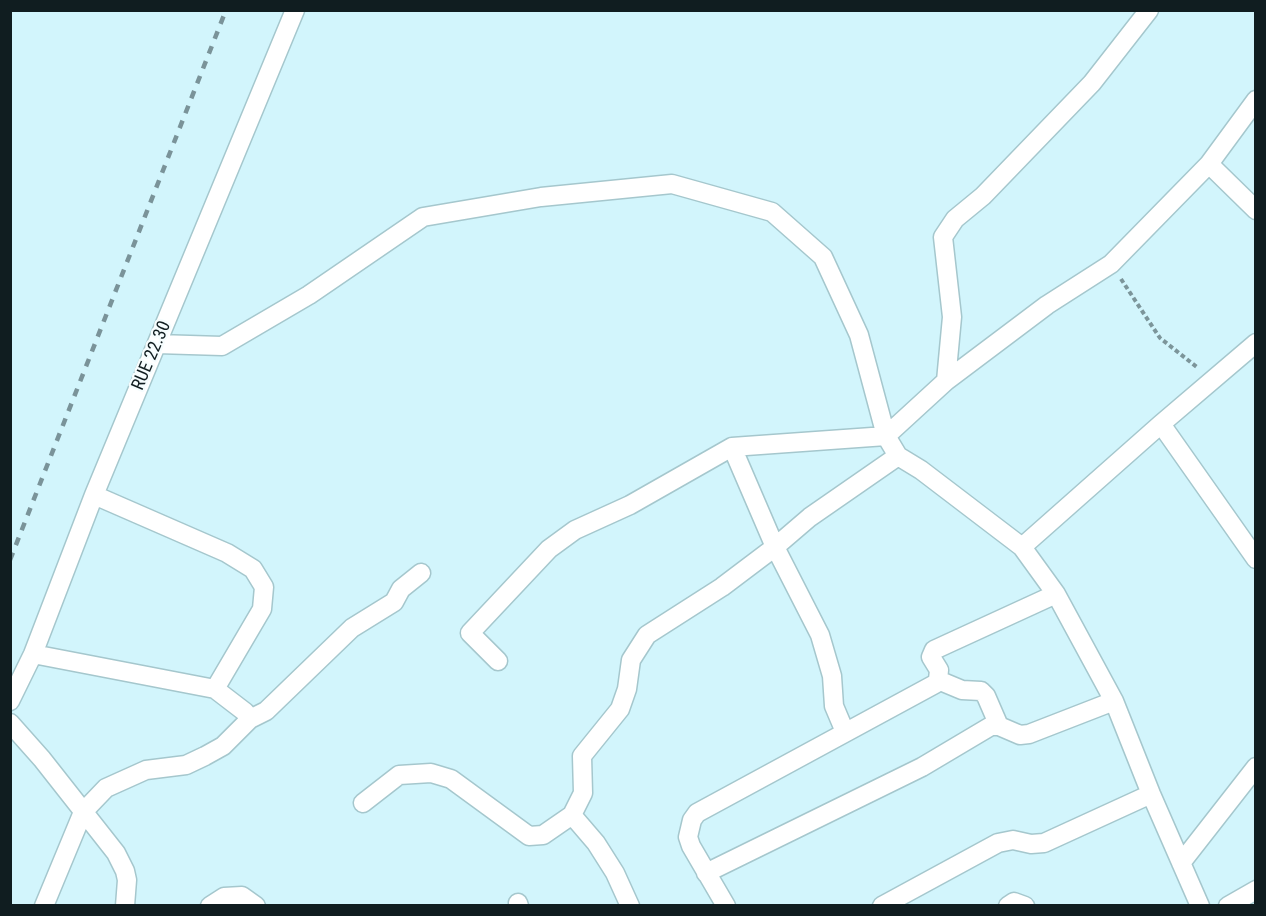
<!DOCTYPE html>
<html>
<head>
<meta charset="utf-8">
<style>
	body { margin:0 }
	#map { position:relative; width:1266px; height:916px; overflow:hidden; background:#d2f5fc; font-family:"Roboto Condensed",sans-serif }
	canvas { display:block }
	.frame { position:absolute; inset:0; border:12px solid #101d20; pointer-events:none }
</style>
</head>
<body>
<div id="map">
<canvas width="1266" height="916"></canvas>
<div class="frame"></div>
</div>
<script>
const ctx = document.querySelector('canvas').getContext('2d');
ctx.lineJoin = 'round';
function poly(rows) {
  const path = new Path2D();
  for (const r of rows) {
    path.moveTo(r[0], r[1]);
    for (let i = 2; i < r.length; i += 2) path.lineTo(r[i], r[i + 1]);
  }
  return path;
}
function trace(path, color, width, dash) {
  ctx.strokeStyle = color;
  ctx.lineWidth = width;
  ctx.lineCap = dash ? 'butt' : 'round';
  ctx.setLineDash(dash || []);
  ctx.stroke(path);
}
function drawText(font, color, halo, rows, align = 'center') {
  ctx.font = font + ' "Roboto Condensed",sans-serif';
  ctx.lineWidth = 4.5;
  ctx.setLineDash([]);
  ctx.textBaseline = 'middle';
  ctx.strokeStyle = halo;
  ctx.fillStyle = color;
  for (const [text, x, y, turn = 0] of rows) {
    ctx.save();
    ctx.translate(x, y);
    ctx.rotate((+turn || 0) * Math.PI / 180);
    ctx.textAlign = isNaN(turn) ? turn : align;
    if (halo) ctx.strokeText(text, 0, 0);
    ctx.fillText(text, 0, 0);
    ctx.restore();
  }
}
const street = poly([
	[1209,164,1256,210],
	[157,344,222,346,309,295,423,217,541,197,672,184,772,212,823,257,859,335,886,436,898,456,921,470,1022,547,1056,594,1114,701,1151,794,1200,906],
	[946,381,1047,305,1111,264,1209,164,1256,100],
	[1161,424,1256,559],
	[732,447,775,547,820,635,832,676,834,706,845,732],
	[94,495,227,553,253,569,264,587,262,609,215,689],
	[1022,547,1161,424,1256,343],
	[33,654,215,689,245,712,250,719,223,746,205,756,186,765,146,770,106,788,83,812,44,906],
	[498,661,470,633,549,549,575,530,630,505,732,447,886,436,946,381,952,317,943,237,955,219,983,196,1092,83,1149,10],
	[938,680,962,690,981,691,986,696,999,726],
	[10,701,33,654,94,495,295,10],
	[250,719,266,711,352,628,394,602,401,589,421,573],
	[10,723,42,759,116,853,125,871,127,880,125,906],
	[363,803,399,775,431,773,451,779,529,836,543,835,572,815],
	[1181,863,1256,767],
	[706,873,922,767,991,726,999,726,1020,735,1029,734,1114,701],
	[518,903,519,906],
	[210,906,224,897,242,896,256,906],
	[630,906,615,873,596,843,572,815,583,793,582,756,620,709,627,689,631,660,647,635,722,587,775,547,810,517,898,456],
	[726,906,691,846,688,837,692,820,697,813,935,684,938,680,939,670,931,657,934,650,1056,594],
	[882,906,998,843,1013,840,1031,844,1044,843,1151,794],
	[1008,906,1014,902,1025,906],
	[1228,906,1256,890]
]);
trace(street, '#a5c7cd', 21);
trace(poly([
	[1121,279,1160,338,1198,368]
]), '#7c959a', 4, [4.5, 3]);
trace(street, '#fff', 18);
trace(poly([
	[10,560,226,10]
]), '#7a9399', 4.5, [8, 8]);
drawText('18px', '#101d20', '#f6fdfe', [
	["RUE 22.30",152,356,-67]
]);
</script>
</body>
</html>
